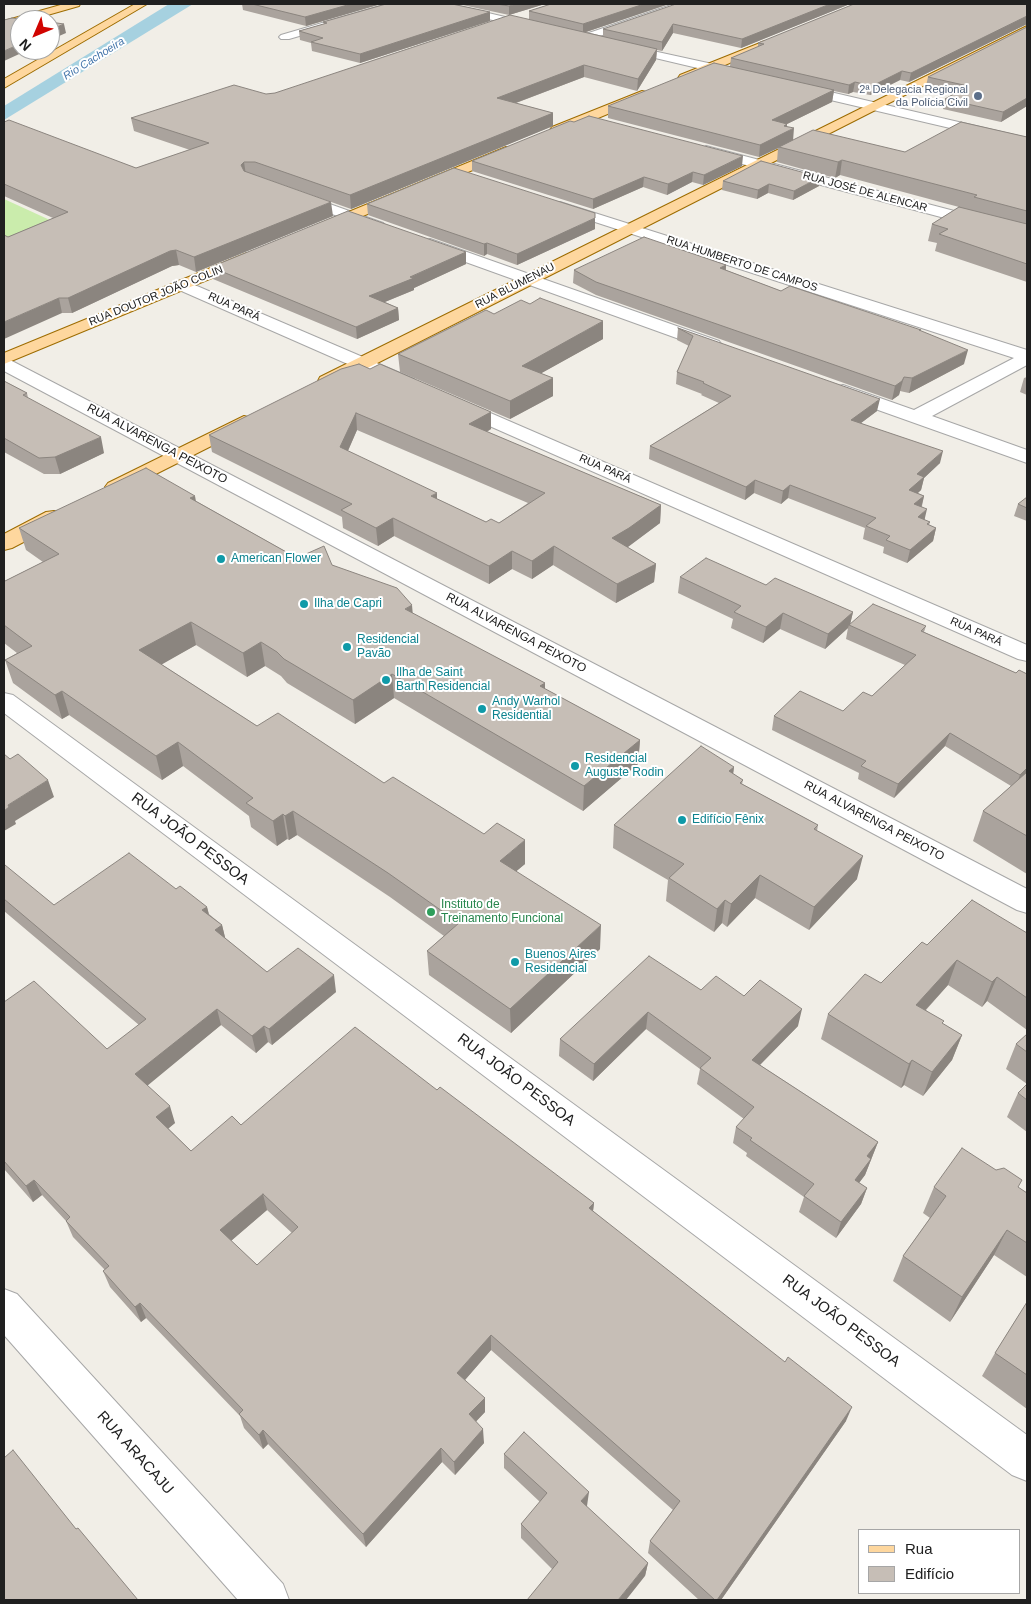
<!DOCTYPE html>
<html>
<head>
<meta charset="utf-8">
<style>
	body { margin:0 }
	#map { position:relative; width:1031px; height:1604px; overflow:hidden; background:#f1eee7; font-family:Helvetica,sans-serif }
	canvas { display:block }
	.frame { position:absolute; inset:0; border:5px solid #202020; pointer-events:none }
	.legend { position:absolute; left:858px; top:1529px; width:162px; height:65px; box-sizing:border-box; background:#fff; border:1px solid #a6a6a6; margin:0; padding:6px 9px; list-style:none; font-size:15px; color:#202020 }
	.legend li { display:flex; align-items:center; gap:10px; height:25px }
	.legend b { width:25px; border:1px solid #a6a6a6 }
	.north { position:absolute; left:10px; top:10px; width:50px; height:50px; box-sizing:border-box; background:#fff; border:1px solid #a6a6a6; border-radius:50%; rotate:225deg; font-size:14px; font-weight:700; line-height:20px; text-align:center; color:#202020 }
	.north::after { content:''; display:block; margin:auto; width:18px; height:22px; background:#d10400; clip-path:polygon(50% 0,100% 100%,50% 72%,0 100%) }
</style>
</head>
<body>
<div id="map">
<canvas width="1031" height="1604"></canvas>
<div class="frame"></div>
<ul class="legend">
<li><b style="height:6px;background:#fed79e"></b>Rua</li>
<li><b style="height:14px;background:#c6beb6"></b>Edifício</li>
</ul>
<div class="north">N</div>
</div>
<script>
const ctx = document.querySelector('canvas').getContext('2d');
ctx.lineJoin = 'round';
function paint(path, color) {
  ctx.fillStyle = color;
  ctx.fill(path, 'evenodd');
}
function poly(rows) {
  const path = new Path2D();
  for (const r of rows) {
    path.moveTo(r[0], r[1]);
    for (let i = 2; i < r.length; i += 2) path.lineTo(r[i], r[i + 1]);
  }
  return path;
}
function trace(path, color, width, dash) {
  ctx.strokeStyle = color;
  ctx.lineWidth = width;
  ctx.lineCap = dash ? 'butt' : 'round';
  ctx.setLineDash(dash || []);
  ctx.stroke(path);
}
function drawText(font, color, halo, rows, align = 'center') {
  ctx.font = font + ' Helvetica,sans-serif';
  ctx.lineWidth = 4;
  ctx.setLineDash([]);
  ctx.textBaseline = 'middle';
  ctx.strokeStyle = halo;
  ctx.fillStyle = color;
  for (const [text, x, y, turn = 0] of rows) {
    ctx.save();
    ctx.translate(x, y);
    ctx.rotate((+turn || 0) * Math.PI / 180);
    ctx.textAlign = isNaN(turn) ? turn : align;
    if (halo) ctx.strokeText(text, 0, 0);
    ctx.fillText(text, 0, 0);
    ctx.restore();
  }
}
paint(poly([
	[4,199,63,226,25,243,4,236]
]), '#caecac');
paint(poly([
	[169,4,193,4,4,120,4,106]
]), '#a6d1e0');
const minor = poly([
	[387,4,403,4,402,6,289,39,281,39,279,37,281,35,387,4],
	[432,4,450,4,539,25,541,27,535,30,433,6,432,4],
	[674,4,689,4,688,6,588,40,584,41,578,38,580,36,674,4],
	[621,44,740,70,746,74,740,78,617,49,615,47,621,44],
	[796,84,1027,138,1027,146,792,91,790,88,796,84],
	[706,146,1027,230,1027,240,701,153,699,150,706,146],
	[296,192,383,223,386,226,383,229,378,231,373,229,291,199,289,196,291,193,296,192],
	[560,202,1027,350,1027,365,932,416,1027,450,1027,463,836,395,834,391,836,387,843,385,914,410,1014,358,555,209,553,206,555,203,560,202],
	[430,239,719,341,722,345,719,349,713,350,707,349,424,247,422,244,424,241,430,239],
	[183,280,414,379,416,383,414,387,407,389,400,387,177,289,175,285,177,281,183,280],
	[4,359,10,360,1027,889,1027,913,1017,910,4,371,4,359],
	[458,399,1027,645,1027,661,1018,659,451,409,448,405,451,401,458,399],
	[4,693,13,695,1027,1435,1027,1481,1012,1475,4,713,4,693],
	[4,1289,17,1294,283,1584,289,1600,238,1600,4,1335,4,1289]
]);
const major = poly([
	[64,4,80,4,79,6,30,20,20,20,20,23,4,27,4,21,64,4],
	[135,4,147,4,4,88,4,79,135,4],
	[1027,26,1027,33,334,385,327,387,320,385,318,381,320,377,1027,26],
	[765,41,769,42,771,44,769,46,688,81,684,82,678,78,680,75,765,41],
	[642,91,646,92,648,95,646,98,562,133,557,134,550,130,552,127,642,91],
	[506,147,511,148,513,151,511,154,327,231,322,233,317,231,314,228,317,225,506,147],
	[247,253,253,255,255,258,253,261,4,364,4,353,247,253],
	[244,416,251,418,254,422,251,426,122,491,115,493,108,491,105,487,108,483,244,416],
	[54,511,62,512,65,517,62,522,12,548,4,550,4,534,46,512,54,511]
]);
trace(minor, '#a7a7a7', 2);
trace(major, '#9d6c00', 2);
paint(minor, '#fff');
paint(major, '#fed79e');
paint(poly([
	[242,4,381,4,306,26,243,10],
	[458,4,545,4,509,15],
	[551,4,669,4,586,32,603,36,603,29,850,4,741,48,673,33,662,51,657,50,656,60,637,91,584,77,516,103,553,113,553,126,351,209,255,175,333,216,196,272,179,265,172,266,72,313,62,313,8,237,53,218,4,196,4,122,136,168,190,150,134,131,131,118,275,93,529,19,529,11],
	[1027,4,1027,24,909,82,900,80,870,95,853,92,848,94,834,91,832,102,787,124,787,127,793,140,905,152,1027,137,1027,282,935,251,937,243,928,241,932,224,959,207,840,175,835,178,777,162,778,148,759,157,608,118,608,106,730,66,731,58,758,47,758,43],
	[490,12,490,21,360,63,312,51,311,43,300,40,299,31,324,24,323,22],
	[1027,27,1027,106,1001,122,943,109,945,99,955,93,926,86,928,77],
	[472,161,742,166,703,185,692,182,667,195,643,187,593,209,472,171],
	[723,181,819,186,793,200,768,193,757,199,722,190],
	[367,204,595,229,517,265,487,254,484,256,368,215],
	[466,252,466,264,414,288,414,290,385,302,398,308,399,320,357,339,213,279,211,267],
	[726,265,726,270,781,291,921,330,921,331,964,364,909,393,900,391,899,395,892,400,596,295,573,283,574,270],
	[494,314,603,339,541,373,553,396,510,419,400,372,398,354],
	[678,328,877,411,861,423,940,463,924,478,921,490,918,493,924,496,922,506,925,520,930,522,929,525,936,528,933,541,907,563,883,553,884,547,863,539,865,528,788,498,781,504,754,493,745,500,649,459,650,446,719,403,701,395,702,394,676,384,677,372,689,346,677,340],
	[370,369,491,412,491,429,487,432,661,505,660,523,627,547,656,564,654,582,616,603,553,565,532,579,512,569,489,584,394,536,378,546,343,528,342,517,212,452,209,435],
	[357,430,528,503,499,523,486,522,437,499,348,451],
	[1027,377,1027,395,1020,392,1024,378],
	[4,381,27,393,28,398,104,453,60,474,44,474,4,452],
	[1027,497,1027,521,1014,516,1018,504],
	[196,501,297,558,332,565,413,614,545,683,545,689,640,740,638,764,583,811,394,698,355,724,287,683,281,676,265,666,247,677,196,645,161,664,257,726,384,783,525,864,516,871,600,949,511,1033,429,975,427,951,444,936,390,897,297,835,289,840,287,839,277,846,251,827,249,816,183,766,162,780,69,715,62,719,13,683,5,660,17,653,4,643,4,580,5,581,43,562,26,550,19,528],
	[680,577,766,585,853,612,850,624,926,626,924,632,1016,673,1027,674,1027,874,973,841,983,811,1011,786,945,746,894,798,858,779,859,773,772,730,774,716,843,711,872,696,905,665,846,639,848,628,825,649,780,629,763,643,731,628,733,619,678,593],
	[734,767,733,774,743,780,742,784,818,825,817,831,857,879,809,930,755,898,727,927,722,923,714,932,666,901,668,880,613,848,614,825],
	[4,866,54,905,176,889,207,907,209,914,222,925,225,938,267,972,336,992,272,1045,268,1042,256,1053,221,1025,147,1085,175,1123,168,1128,191,1151,241,1125,437,1090,594,1203,593,1211,846,1421,721,1600,699,1600,648,1553,650,1541,673,1510,491,1350,465,1380,485,1412,476,1421,484,1443,455,1475,442,1462,366,1547,268,1444,263,1449,244,1428,240,1416,146,1318,141,1322,110,1287,103,1271,105,1270,73,1237,66,1221,42,1195,33,1202,4,1169,4,1002,107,1049,139,1025,4,911],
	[267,1210,292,1233,257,1265,231,1241],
	[1027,933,1027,1030,987,1001,982,1007,948,985,926,1010,943,1024,962,1035,952,1060,923,1096,904,1085,901,1088,821,1039,828,1014,881,983,927,945],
	[701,990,744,996,798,1026,760,1065,878,1142,865,1175,859,1183,867,1188,861,1204,836,1238,799,1212,804,1197,746,1156,747,1153,733,1143,736,1127,744,1119,697,1084,700,1069,646,1029,593,1081,559,1056,560,1039],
	[1027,1034,1027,1132,1007,1117,1018,1093,1027,1084,1006,1069,1016,1044],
	[934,1187,1019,1188,1027,1193,1027,1277,994,1255,950,1322,893,1281,903,1256,930,1218,923,1213],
	[1027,1302,1027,1409,982,1376,995,1353],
	[504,1454,587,1506,587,1507,648,1563,645,1576,552,1569,521,1538,521,1524,540,1502,504,1468]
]), '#aaa39d');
paint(poly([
	[351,4,381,4,306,26,305,17],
	[517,4,545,4,509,15,509,6],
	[644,4,669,4,583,33,583,24],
	[830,4,850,4,741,48,742,39],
	[490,12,490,21,360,63,360,54],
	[1027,16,1027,24,909,82,911,73],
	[64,24,66,33,50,40,50,30],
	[673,24,673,33,662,51,662,42],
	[20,44,20,50,28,50,4,61,4,51],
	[657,49,656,60,637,91,638,79],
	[584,65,584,77,497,110,497,98],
	[902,71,900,80,870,95,872,86],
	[855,82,853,92,848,94,849,85],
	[834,90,832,102,785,125,787,124,786,132,794,128,793,141,759,157,760,145,772,120],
	[1027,98,1027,106,1001,122,1003,112],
	[553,113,553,126,351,209,350,195],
	[743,156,742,166,703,185,704,175],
	[842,160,840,175,835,178,838,162],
	[244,162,246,175,241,165],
	[693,172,692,182,667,195,668,184],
	[644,177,643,187,593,209,593,199],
	[820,177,819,186,793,200,794,191],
	[769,184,768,193,757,199,758,190],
	[331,202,333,216,196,272,194,257],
	[595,218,595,229,517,265,517,254],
	[487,243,487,254,484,256,484,244],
	[176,250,179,265,172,266,72,313,68,298,170,251],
	[466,252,466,264,414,288,414,290,370,308,369,296],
	[726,265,725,279,720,268],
	[59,298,62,313,4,339,4,322],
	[398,308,399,320,357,339,356,327],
	[603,321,603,339,522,384,522,366],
	[968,350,964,364,909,393,912,378],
	[904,377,899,395,892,400,895,386],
	[553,378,553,396,510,419,510,401],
	[880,399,877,411,849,432,851,420],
	[491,412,491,429,469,441,469,424],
	[356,413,357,430,342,464,340,447],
	[101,437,104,453,60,474,55,457],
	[943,451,940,463,924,478,921,490,906,503,909,490,917,474],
	[755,480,754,493,745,500,746,487],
	[790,485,788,498,781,504,783,491],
	[437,493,437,511,431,496],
	[195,496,199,518,190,498],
	[924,496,921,508,914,504],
	[661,505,660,523,628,547,611,556,612,538],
	[927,509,924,522,918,517],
	[393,518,394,536,378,546,376,528],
	[936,528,933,541,907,563,910,550],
	[554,546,553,565,532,579,532,561],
	[512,551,512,569,489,584,489,566],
	[656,564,654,582,616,603,617,584],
	[412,605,414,628,405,609],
	[853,612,850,625,849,625,848,628,825,649,828,634],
	[783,613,780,629,763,643,766,627],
	[191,622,196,645,145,674,139,650],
	[261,642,265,666,247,677,243,653],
	[392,674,394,698,355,724,353,700],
	[545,683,545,707,540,686],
	[62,691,69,715,62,719,55,695],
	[950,733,945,746,894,798,898,784],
	[640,740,638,764,583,811,584,786],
	[178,742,183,766,162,780,156,756],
	[734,767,731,789,729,771],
	[1027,768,1027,778,1015,788,1020,775],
	[48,780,54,797,15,821,16,824,4,831,4,811,8,805],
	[293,811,297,835,289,840,285,816],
	[283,814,287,839,277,846,273,821],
	[525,840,525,864,500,885,500,861],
	[863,856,857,879,809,930,814,907],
	[760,875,755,898,727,927,731,904],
	[725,900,722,923,714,932,717,909],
	[207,907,211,924,202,910],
	[222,925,226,941,215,930],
	[601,925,600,949,511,1033,510,1009],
	[957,960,948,985,908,1029,916,1005],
	[334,975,336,992,272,1045,269,1029],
	[997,977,987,1001,982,1007,992,982],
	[217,1009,221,1025,141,1091,135,1074],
	[802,1009,798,1026,749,1076,752,1060],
	[648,1012,646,1029,593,1081,594,1064],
	[264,1026,268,1042,256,1053,252,1036],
	[962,1035,952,1060,923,1096,932,1072],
	[912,1060,904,1085,901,1088,909,1064],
	[170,1106,175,1123,162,1134,156,1117],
	[878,1142,865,1175,849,1196,855,1180,867,1156],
	[34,1180,42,1195,33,1202,26,1186],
	[867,1188,861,1204,836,1238,841,1222],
	[263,1194,267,1210,225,1246,220,1230],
	[594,1203,592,1219,589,1208],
	[1007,1230,994,1255,950,1322,962,1297],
	[140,1303,146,1318,141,1322,135,1307],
	[491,1335,491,1350,458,1388,457,1373],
	[485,1398,485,1412,470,1428,469,1414],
	[852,1407,846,1421,721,1600,717,1600],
	[483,1429,484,1443,455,1475,454,1462],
	[263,1430,268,1444,263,1449,259,1435],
	[441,1448,442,1462,366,1547,363,1534],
	[589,1492,587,1506,580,1515,581,1501],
	[648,1563,645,1576,626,1600,618,1600]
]), '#8b857f');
const building = poly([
	[252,4,351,4,305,17,252,4],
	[386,4,452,4,490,12,360,54,311,42,323,38,299,31,327,23,323,22,386,4],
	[497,4,517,4,509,6,497,4],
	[551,4,644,4,583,24,529,11,551,4],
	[676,4,830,4,742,39,673,24,662,42,603,29,676,4],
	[854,4,1027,4,1027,16,911,73,902,71,872,86,855,82,849,85,731,58,764,44,758,43,854,4],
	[510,15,657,49,638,79,584,65,497,98,553,113,350,195,255,162,244,162,241,165,244,171,331,202,194,257,176,250,170,251,68,298,59,298,4,322,4,235,8,237,68,212,4,184,4,122,9,120,136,168,209,143,131,118,234,85,266,94,275,93,510,15],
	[12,18,31,20,20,20,20,44,4,51,4,20,12,18],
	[50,22,64,24,50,30,50,22],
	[1027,27,1027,98,1003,112,945,99,968,86,928,77,1027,27],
	[714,63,834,90,772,120,787,124,784,126,794,128,760,145,608,106,714,63],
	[589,116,743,156,704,175,693,172,668,184,644,177,593,199,472,161,570,121,574,122,589,116],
	[961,122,1027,137,1027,211,974,197,977,195,842,160,838,162,779,147,813,130,905,152,961,122],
	[761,161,820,177,794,191,769,184,758,190,723,181,761,161],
	[454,168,595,213,595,218,517,254,487,243,484,244,367,204,454,168],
	[959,207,1027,224,1027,264,939,234,948,229,932,224,959,207],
	[348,211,466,252,410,277,414,278,369,296,398,308,356,327,211,267,348,211],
	[644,237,726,265,720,268,781,291,790,286,921,330,919,330,968,350,912,378,904,377,902,381,895,386,596,282,574,270,644,237],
	[540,298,603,321,522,366,553,378,510,401,398,354,486,310,494,314,521,300,530,304,540,298],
	[678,328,880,399,851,420,943,451,917,474,924,477,909,490,924,496,914,504,927,509,918,517,930,522,927,524,936,528,910,550,886,540,890,536,866,526,876,518,790,485,783,491,755,480,746,487,650,446,731,396,703,383,704,382,677,372,693,336,678,328],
	[359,364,370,369,380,364,491,412,469,424,661,505,629,528,612,538,656,564,617,584,554,546,532,561,512,551,489,566,393,518,376,528,341,510,352,504,209,435,341,369,359,364],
	[356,413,545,493,499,523,491,519,486,522,431,496,437,493,340,447,356,413],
	[4,381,27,393,23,395,101,437,55,457,39,458,4,438,4,381],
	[146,468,195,496,190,498,297,558,324,546,332,565,397,588,412,605,405,609,545,683,540,686,640,740,584,786,392,674,353,700,284,659,277,652,261,642,243,653,191,622,139,650,257,726,278,713,384,783,393,777,484,834,497,823,525,840,500,861,601,925,510,1009,427,951,459,923,388,873,293,811,285,816,283,814,273,821,246,803,253,798,178,742,156,756,62,691,55,695,5,660,32,646,4,625,4,580,5,581,59,554,19,528,146,468],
	[1027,497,1027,508,1018,504,1027,497],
	[706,558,766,585,775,578,853,612,828,634,783,613,766,627,734,612,741,606,680,577,706,558],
	[873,604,926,626,921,631,1016,673,1019,670,1027,674,1027,768,1020,775,950,733,898,784,861,766,866,761,774,716,800,691,843,711,863,692,872,696,916,655,849,625,873,604],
	[701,746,734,767,729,771,743,780,740,783,818,825,814,829,863,856,814,907,760,875,731,904,725,900,717,909,669,878,684,864,614,825,701,746],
	[4,754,10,759,18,754,48,780,8,805,9,807,4,811,4,754],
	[1027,772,1027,836,983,811,1027,772],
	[129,853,176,889,180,886,207,907,202,910,222,925,215,930,267,972,298,948,334,975,269,1029,264,1026,252,1036,217,1009,135,1074,170,1106,156,1117,191,1151,232,1116,241,1125,355,1027,437,1090,440,1087,594,1203,589,1208,785,1362,788,1357,852,1407,717,1600,715,1600,650,1541,680,1501,491,1335,457,1373,485,1398,469,1414,483,1429,454,1462,441,1448,363,1534,263,1430,259,1435,239,1414,243,1410,140,1303,135,1307,103,1271,109,1266,66,1221,70,1217,34,1180,26,1186,4,1161,4,1002,34,981,107,1049,146,1019,4,899,4,866,5,865,54,905,129,853],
	[263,1194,298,1227,257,1265,220,1230,263,1194],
	[972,900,1027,933,1027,998,997,977,992,982,957,960,916,1005,944,1021,942,1023,962,1035,932,1072,912,1060,909,1064,828,1014,865,974,881,983,922,942,927,945,972,900],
	[649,956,701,990,716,976,744,996,760,980,802,1009,752,1060,878,1142,867,1156,871,1159,855,1180,867,1188,841,1222,804,1196,814,1184,750,1140,752,1138,736,1127,754,1107,700,1068,711,1058,648,1012,594,1064,560,1039,649,956],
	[1027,1034,1027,1052,1016,1044,1027,1034],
	[1027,1084,1027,1100,1018,1093,1027,1084],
	[962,1148,996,1170,1004,1168,1022,1180,1018,1187,1027,1193,1027,1243,1007,1230,962,1297,903,1256,946,1196,934,1187,962,1148],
	[1027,1302,1027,1375,995,1353,1027,1302],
	[524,1432,589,1492,581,1501,648,1563,618,1600,527,1600,558,1562,521,1524,547,1493,504,1454,524,1432],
	[13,1450,76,1529,78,1528,138,1600,4,1600,4,1458,13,1450]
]);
paint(building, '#c6beb6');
trace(building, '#8b857f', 1);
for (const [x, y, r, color] of [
	[978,96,5,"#5c6f8a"],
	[221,559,5,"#0f9aa8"],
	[304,604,5,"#0f9aa8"],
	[347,647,5,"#0f9aa8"],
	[386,680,5,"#0f9aa8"],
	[482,709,5,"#0f9aa8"],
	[575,766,5,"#0f9aa8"],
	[682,820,5,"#0f9aa8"],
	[431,912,5,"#2e9e5b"],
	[515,962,5,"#0f9aa8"]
]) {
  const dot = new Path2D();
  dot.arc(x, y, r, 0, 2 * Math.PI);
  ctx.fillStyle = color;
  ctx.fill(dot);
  trace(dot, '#fff', 2);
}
drawText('italic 11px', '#4677ac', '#fff', [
	["Rio Cachoeira",94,59,-32]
]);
drawText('11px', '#4e5e75', '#fff', [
	["2ª Delegacia Regional",968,90],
	["da Polícia Civil",968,103]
], 'right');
drawText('11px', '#202020', '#fff', [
	["RUA JOSÉ DE ALENCAR",865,192,15],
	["RUA HUMBERTO DE CAMPOS",742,264,18],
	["RUA BLUMENAU",515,286,-27],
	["RUA DOUTOR JOÃO COLIN",156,296,-22],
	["RUA PARÁ",234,307,24],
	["RUA PARÁ",605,469,24],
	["RUA PARÁ",976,632,24]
]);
drawText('12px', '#202020', '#fff', [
	["RUA ALVARENGA PEIXOTO",157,444,28],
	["RUA ALVARENGA PEIXOTO",516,633,28],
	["RUA ALVARENGA PEIXOTO",874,821,28]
]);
drawText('12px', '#0d838f', '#fff', [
	["American Flower",231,559],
	["Ilha de Capri",314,604],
	["Residencial",357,640],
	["Pavão",357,654],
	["Ilha de Saint",396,673],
	["Barth Residencial",396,687],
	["Andy Warhol",492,702],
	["Residential",492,716],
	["Residencial",585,759],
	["Auguste Rodin",585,773],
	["Edifício Fênix",692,820],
	["Buenos Aires",525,955],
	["Residencial",525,969]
], 'left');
drawText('12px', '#27864d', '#fff', [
	["Instituto de",441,905],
	["Treinamento Funcional",441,919]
], 'left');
drawText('15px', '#202020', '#fff', [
	["RUA JOÃO PESSOA",190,839,37],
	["RUA JOÃO PESSOA",516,1080,37],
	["RUA JOÃO PESSOA",841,1321,37],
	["RUA ARACAJU",135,1453,48]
]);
</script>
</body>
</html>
